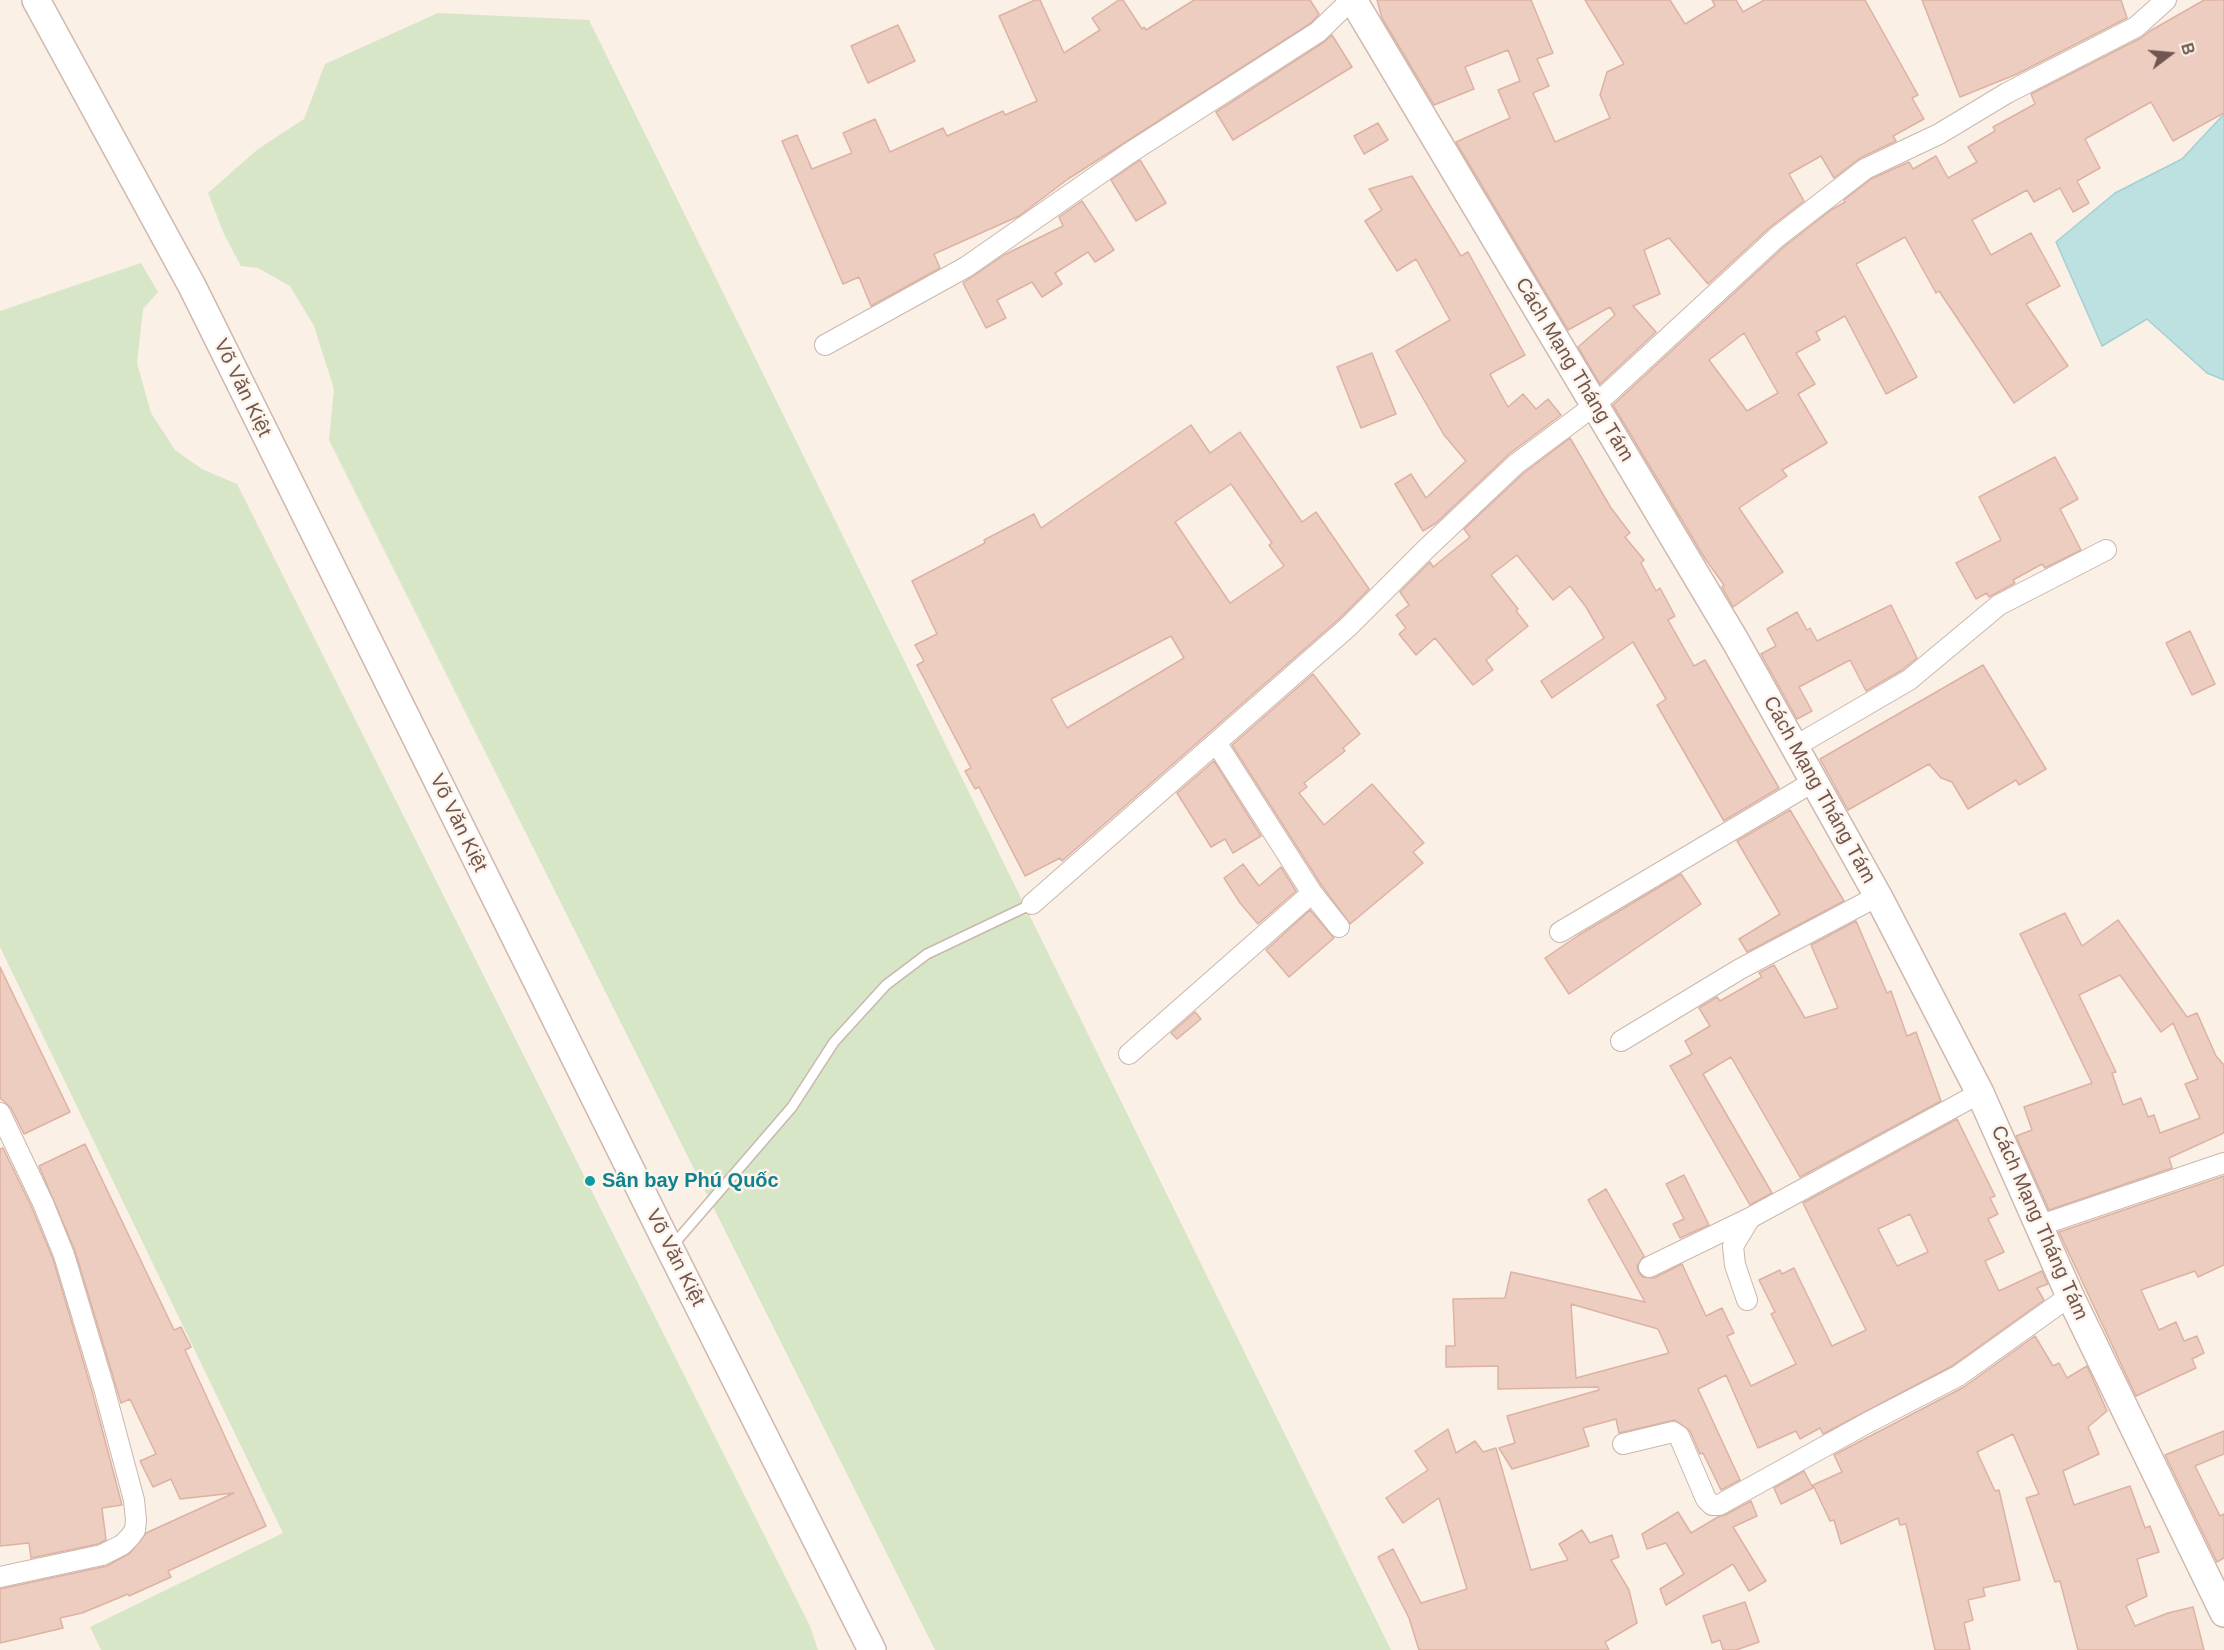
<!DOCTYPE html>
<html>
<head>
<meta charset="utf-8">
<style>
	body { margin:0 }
	#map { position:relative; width:2224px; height:1650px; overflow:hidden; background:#faf0e6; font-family:Helvetica,sans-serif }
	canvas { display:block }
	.north { position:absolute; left:2140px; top:24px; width:60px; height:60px; -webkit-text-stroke:4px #fdf4ec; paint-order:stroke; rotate:74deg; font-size:16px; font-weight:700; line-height:24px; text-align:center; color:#70564e }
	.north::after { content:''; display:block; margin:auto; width:21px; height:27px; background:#70564e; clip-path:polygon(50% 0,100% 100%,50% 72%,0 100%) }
</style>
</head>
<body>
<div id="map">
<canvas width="2224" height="1650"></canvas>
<div class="north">B</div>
</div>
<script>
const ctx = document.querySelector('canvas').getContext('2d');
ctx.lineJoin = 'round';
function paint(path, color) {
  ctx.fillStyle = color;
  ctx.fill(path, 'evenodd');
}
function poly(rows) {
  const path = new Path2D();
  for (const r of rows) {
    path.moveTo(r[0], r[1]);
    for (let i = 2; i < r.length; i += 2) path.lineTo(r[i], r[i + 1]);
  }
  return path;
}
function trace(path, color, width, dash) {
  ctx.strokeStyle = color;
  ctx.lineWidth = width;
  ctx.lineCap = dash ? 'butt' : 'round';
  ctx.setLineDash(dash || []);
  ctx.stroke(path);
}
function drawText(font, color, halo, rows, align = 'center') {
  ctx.font = font + ' Helvetica,sans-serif';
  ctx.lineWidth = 5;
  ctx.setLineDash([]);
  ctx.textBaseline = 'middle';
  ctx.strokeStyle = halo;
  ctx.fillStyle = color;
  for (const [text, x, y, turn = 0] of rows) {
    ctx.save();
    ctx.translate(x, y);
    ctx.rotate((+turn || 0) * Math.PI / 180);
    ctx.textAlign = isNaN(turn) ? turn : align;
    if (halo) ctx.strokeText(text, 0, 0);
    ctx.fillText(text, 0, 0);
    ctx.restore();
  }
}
paint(poly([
	[438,13,589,20,1391,1650,935,1650,329,440,334,389,314,326,290,286,258,268,241,266,224,234,208,193,258,149,304,119,325,64],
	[141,263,158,292,143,309,137,363,151,413,175,450,202,469,237,484,810,1626,818,1650,101,1650,90,1627,283,1533,0,947,0,311]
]), '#d7e6c6');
const water = poly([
	[2224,114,2224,380,2207,373,2147,319,2102,346,2056,242,2115,193,2182,159,2224,114]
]);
paint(water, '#bde0e1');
trace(water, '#a4d0d2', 1.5);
const building = poly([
	[1035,0,1040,0,1064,53,1100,30,1092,18,1119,0,1123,0,1142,29,1144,27,1146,30,1194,0,1310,0,1319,14,1311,23,1068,179,1019,216,934,254,940,268,871,306,859,277,843,284,782,141,797,135,812,169,852,153,843,133,875,119,890,152,943,128,947,136,1003,111,1005,115,1037,101,999,16,1035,0],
	[1377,0,1531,0,1553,53,1537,59,1549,86,1533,93,1555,142,1610,118,1600,95,1607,72,1624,64,1585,0,1670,0,1685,24,1715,6,1712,0,1736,0,1743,12,1764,0,1865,0,1918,95,1912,98,1924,119,1893,136,1896,141,1860,158,1834,178,1821,156,1789,174,1804,201,1769,228,1708,284,1669,238,1644,250,1660,294,1633,306,1656,332,1600,384,1578,347,1615,315,1610,307,1568,330,1456,142,1510,118,1498,90,1520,81,1508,50,1465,67,1474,89,1434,105,1382,18,1377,0],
	[1922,0,2121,0,2127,18,2017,74,1960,97,1922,0],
	[2204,0,2224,0,2224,113,2173,141,2151,102,2085,139,2100,168,2077,181,2089,203,2073,212,2060,188,2034,202,2027,190,1972,220,1991,255,2031,233,2060,286,2026,304,2068,366,2014,403,1939,291,1936,293,1905,237,1856,264,1917,377,1886,394,1845,316,1816,332,1820,340,1796,353,1815,384,1798,394,1827,443,1782,470,1787,476,1739,508,1783,572,1733,607,1722,587,1724,585,1704,557,1613,405,1785,246,1831,210,1845,202,1844,200,1871,179,1909,162,1913,169,1936,156,1948,178,1977,162,1968,147,1995,131,1993,127,2035,104,2031,94,2141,38,2150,31,2204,0],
	[1744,333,1778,393,1747,411,1709,360,1744,333],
	[898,25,915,61,868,83,851,46,898,25],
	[1332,35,1352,67,1233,140,1216,112,1324,42,1332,35],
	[1378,123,1388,140,1364,154,1354,136,1378,123],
	[1140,160,1166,203,1136,221,1111,180,1140,160],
	[1412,176,1461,256,1468,252,1525,355,1490,374,1508,407,1523,394,1536,409,1548,399,1561,415,1509,454,1436,523,1423,531,1395,484,1411,474,1426,498,1466,461,1444,435,1396,351,1450,320,1416,259,1397,271,1365,221,1382,210,1369,189,1412,176],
	[1082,201,1114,250,1095,262,1088,252,1055,273,1062,284,1042,297,1032,282,997,300,1006,318,986,328,963,283,1004,255,1063,226,1059,217,1082,201],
	[1372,353,1396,414,1361,428,1337,367,1372,353],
	[1191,425,1210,453,1240,432,1302,522,1316,512,1369,589,1340,618,1062,861,1060,858,1025,876,979,787,975,789,965,771,971,768,917,665,924,661,915,645,937,634,912,581,985,543,984,540,1034,514,1041,528,1191,425],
	[1231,484,1272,543,1269,545,1284,566,1230,603,1175,522,1231,484],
	[1171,636,1184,658,1067,728,1051,699,1171,636],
	[1570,438,1611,508,1630,533,1625,537,1644,560,1641,563,1656,591,1660,588,1675,616,1668,620,1694,666,1705,660,1779,788,1725,820,1724,821,1657,705,1666,699,1633,642,1552,698,1541,681,1604,638,1586,607,1570,586,1553,600,1517,555,1491,575,1518,609,1516,611,1528,626,1486,660,1493,670,1473,685,1435,638,1416,655,1399,634,1406,628,1396,615,1409,605,1400,592,1430,562,1433,567,1470,537,1464,529,1524,473,1570,438],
	[2055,457,2078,499,2060,509,2081,550,2045,568,2042,564,2013,580,2015,583,1989,597,1987,593,1976,599,1956,563,2001,540,1979,497,2055,457],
	[1891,605,1917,658,1902,670,1866,691,1850,660,1799,687,1812,711,1797,719,1761,654,1776,646,1767,629,1797,612,1807,630,1810,628,1817,641,1891,605],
	[2190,631,2215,684,2192,695,2166,643,2190,631],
	[1983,665,2046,769,2019,785,2016,780,1968,809,1952,782,1941,778,1929,764,1848,810,1820,759,1983,665],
	[1313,674,1360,734,1343,748,1345,751,1304,783,1307,787,1299,793,1324,825,1372,784,1424,843,1413,852,1423,863,1350,924,1322,886,1232,745,1313,674],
	[1214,761,1261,836,1233,853,1225,839,1211,847,1177,793,1214,761],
	[1790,810,1844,901,1747,952,1739,939,1780,914,1737,841,1790,810],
	[1243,864,1259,886,1281,867,1296,891,1258,924,1240,903,1224,878,1243,864],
	[1681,874,1701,904,1569,994,1545,958,1579,935,1681,874],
	[1310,910,1334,938,1289,977,1266,950,1310,910],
	[2065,913,2082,946,2118,920,2187,1017,2197,1013,2216,1056,2224,1065,2224,1133,2169,1158,2172,1168,2049,1210,2016,1136,2032,1130,2024,1107,2092,1083,2020,934,2065,913],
	[2120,975,2161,1032,2173,1023,2198,1079,2185,1084,2200,1118,2160,1133,2154,1115,2148,1117,2141,1098,2123,1105,2112,1073,2116,1072,2079,995,2120,975],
	[1856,921,1887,993,1891,991,1907,1036,1916,1032,1941,1101,1800,1177,1731,1057,1703,1074,1772,1193,1750,1205,1670,1066,1692,1054,1685,1041,1710,1026,1699,1008,1717,997,1720,1001,1762,977,1759,973,1774,965,1805,1018,1838,1008,1811,945,1856,921],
	[0,967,70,1112,24,1134,11,1108,0,1098,0,967],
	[1195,1012,1201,1019,1177,1039,1171,1033,1195,1012],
	[1957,1119,1995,1196,1990,1198,1998,1214,1988,1219,2004,1252,1985,1261,1999,1291,2042,1271,2048,1284,2037,1288,2044,1300,1952,1366,1823,1434,1820,1428,1800,1439,1796,1431,1758,1448,1726,1375,1698,1389,1740,1480,1721,1490,1703,1453,1700,1454,1690,1431,1675,1420,1619,1433,1616,1419,1583,1428,1589,1446,1512,1469,1499,1448,1515,1443,1507,1416,1599,1390,1598,1387,1498,1389,1498,1366,1446,1367,1446,1346,1455,1346,1453,1299,1505,1298,1511,1272,1645,1302,1588,1200,1606,1189,1644,1256,1637,1266,1639,1273,1643,1277,1654,1278,1682,1264,1706,1316,1722,1308,1734,1333,1727,1336,1751,1386,1796,1364,1771,1314,1775,1312,1759,1280,1780,1270,1782,1274,1794,1268,1832,1346,1866,1330,1803,1203,1957,1119],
	[1910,1214,1928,1252,1897,1266,1878,1229,1910,1214],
	[1571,1304,1658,1329,1669,1353,1576,1378,1571,1304],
	[85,1144,174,1330,181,1327,191,1347,185,1350,266,1526,168,1571,171,1577,129,1596,128,1594,82,1613,60,1618,63,1628,0,1643,0,1589,107,1566,130,1553,146,1533,234,1493,180,1499,171,1479,153,1487,140,1461,156,1454,130,1399,121,1403,75,1251,39,1166,85,1144],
	[3,1148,32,1208,53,1259,92,1391,122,1505,102,1508,106,1540,98,1544,31,1558,29,1543,0,1546,0,1149,3,1148],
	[1684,1175,1709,1225,1680,1238,1673,1224,1684,1219,1666,1184,1684,1175],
	[2224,1176,2224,1265,2198,1277,2195,1271,2141,1290,2159,1330,2176,1322,2184,1341,2197,1336,2204,1353,2192,1359,2196,1368,2136,1396,2059,1232,2224,1176],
	[2035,1336,2053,1366,2059,1363,2067,1378,2087,1366,2107,1411,2088,1427,2099,1454,2063,1471,2074,1505,2130,1486,2145,1528,2150,1526,2159,1552,2137,1559,2147,1596,2126,1606,2135,1626,2168,1613,2193,1607,2204,1650,2078,1650,2060,1581,2055,1582,2026,1498,2039,1494,2013,1434,1977,1452,1995,1491,1999,1490,2020,1580,1983,1588,1985,1596,1968,1600,1973,1620,1964,1623,1970,1650,1935,1650,1906,1524,1900,1525,1898,1518,1841,1544,1834,1520,1830,1521,1813,1485,1842,1472,1834,1455,1964,1387,2035,1336],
	[1448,1429,1456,1453,1475,1441,1483,1452,1496,1448,1531,1570,1568,1560,1559,1544,1582,1530,1590,1543,1612,1535,1619,1557,1611,1560,1629,1590,1637,1623,1605,1642,1609,1650,1419,1650,1409,1618,1378,1557,1393,1549,1421,1603,1467,1589,1439,1498,1403,1523,1386,1498,1428,1470,1415,1451,1448,1429],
	[2224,1431,2224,1454,2195,1466,2220,1516,2224,1514,2224,1558,2217,1562,2165,1455,2224,1431],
	[1804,1471,1813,1488,1781,1504,1774,1488,1804,1471],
	[1751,1501,1757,1516,1733,1527,1766,1581,1749,1591,1733,1564,1666,1605,1660,1589,1684,1574,1666,1543,1647,1549,1642,1534,1678,1512,1691,1533,1718,1517,1725,1515,1751,1501],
	[1745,1602,1759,1642,1736,1650,1723,1650,1720,1640,1712,1643,1703,1616,1745,1602]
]);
paint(building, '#eccdc0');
trace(building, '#ddb2a3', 1.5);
const lane = poly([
	[673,1245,792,1107,834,1042,886,985,927,954,1032,904]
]);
const street = poly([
	[825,345,966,267,1128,154,1318,32,1351,0],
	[1217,744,1312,893,1339,927],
	[1794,747,1909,680,1999,605,2106,550],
	[1032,904,1348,627,1426,549,1516,464,1595,405,1777,237,1865,169,1939,134,2007,93,2136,27,2166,0],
	[1560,932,1813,782],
	[1621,1041,1740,969,1878,896],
	[1129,1054,1312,893],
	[0,1113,43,1203,64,1255,104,1388,134,1500,136,1520,135,1530,130,1537,122,1545,102,1555,0,1577],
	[2038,1226,2224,1163],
	[1649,1267,1750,1218,1980,1093],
	[1747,1300,1735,1265,1733,1246,1750,1218],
	[1623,1444,1673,1432,1679,1436,1706,1499,1712,1505,1719,1505,1867,1423,1958,1376,2070,1296]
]);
const secondary = poly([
	[36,0,192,286,670,1249,872,1650],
	[1353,0,1736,642,1878,896,1980,1093,2070,1296,2224,1613]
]);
trace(lane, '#cab7ad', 12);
trace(street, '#cab7ad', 22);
trace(secondary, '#cfb8ae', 30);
trace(lane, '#fff', 9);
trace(street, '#fff', 20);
trace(secondary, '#fff', 27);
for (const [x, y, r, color] of [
	[590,1181,6,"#0f9aa8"]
]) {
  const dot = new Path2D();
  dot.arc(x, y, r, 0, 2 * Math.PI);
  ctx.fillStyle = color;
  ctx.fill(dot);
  trace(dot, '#fdf4ec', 2);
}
drawText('20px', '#70564e', '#fdf4ec', [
	["Cách Mạng Tháng Tám",1574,370,59],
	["Võ Văn Kiệt",242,388,64],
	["Cách Mạng Tháng Tám",1819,790,61],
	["Võ Văn Kiệt",458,823,64],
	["Cách Mạng Tháng Tám",2039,1223,66],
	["Võ Văn Kiệt",675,1258,63]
]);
drawText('bold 20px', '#0d838f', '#fdf4ec', [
	["Sân bay Phú Quốc",602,1181]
], 'left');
</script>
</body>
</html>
